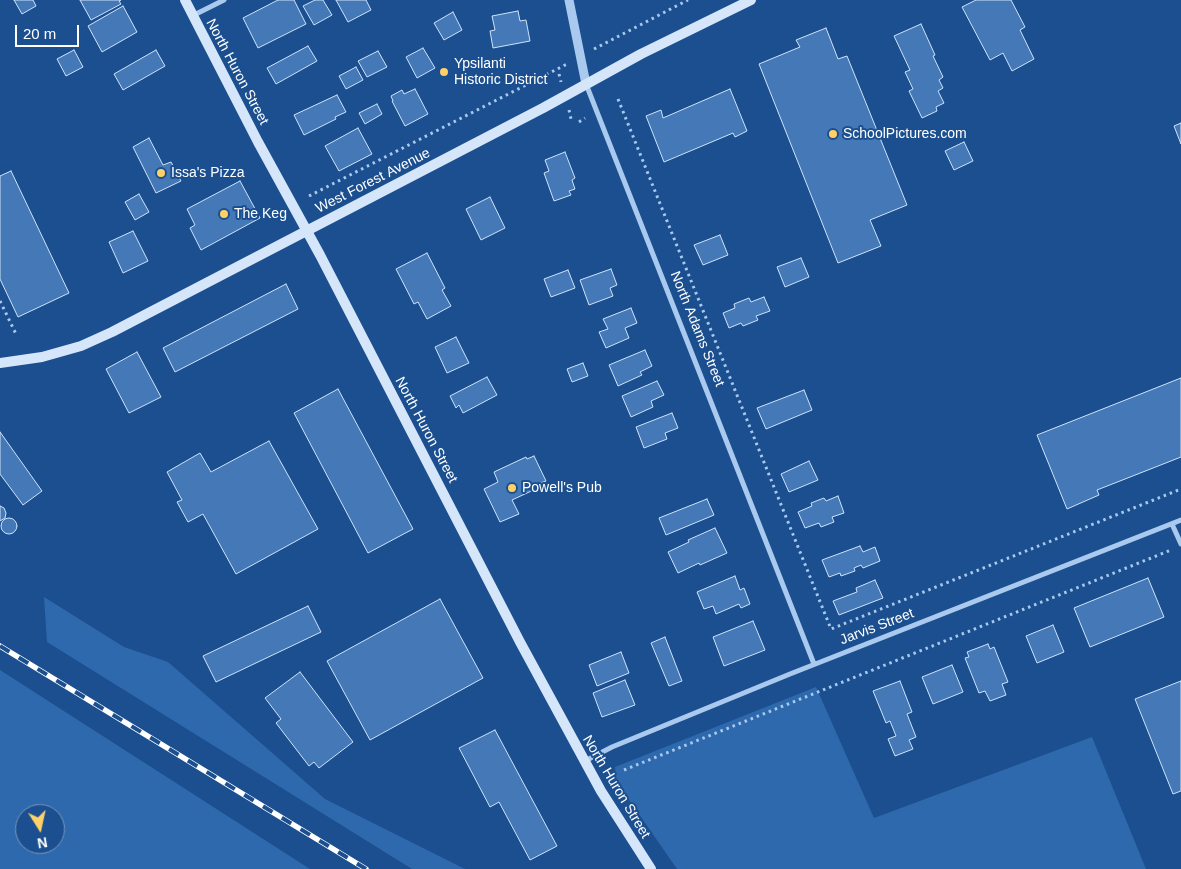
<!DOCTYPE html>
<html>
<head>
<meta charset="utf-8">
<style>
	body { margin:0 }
	#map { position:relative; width:1181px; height:869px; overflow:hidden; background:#1b4f8f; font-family:Arial,sans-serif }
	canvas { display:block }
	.north { position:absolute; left:15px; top:804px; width:50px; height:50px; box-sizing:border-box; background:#1b4f8f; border:1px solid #7695bc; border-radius:50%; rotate:170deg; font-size:14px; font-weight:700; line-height:20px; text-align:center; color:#fff }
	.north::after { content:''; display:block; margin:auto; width:18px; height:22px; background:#ffd166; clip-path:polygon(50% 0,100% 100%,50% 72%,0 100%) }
	.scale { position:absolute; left:15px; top:25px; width:64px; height:22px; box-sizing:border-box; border:2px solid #fff; border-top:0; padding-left:6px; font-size:15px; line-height:18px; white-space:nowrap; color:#fff; -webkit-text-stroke:4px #1b4f8f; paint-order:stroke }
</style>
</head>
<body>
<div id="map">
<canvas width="1181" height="869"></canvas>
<div class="north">N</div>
<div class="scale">20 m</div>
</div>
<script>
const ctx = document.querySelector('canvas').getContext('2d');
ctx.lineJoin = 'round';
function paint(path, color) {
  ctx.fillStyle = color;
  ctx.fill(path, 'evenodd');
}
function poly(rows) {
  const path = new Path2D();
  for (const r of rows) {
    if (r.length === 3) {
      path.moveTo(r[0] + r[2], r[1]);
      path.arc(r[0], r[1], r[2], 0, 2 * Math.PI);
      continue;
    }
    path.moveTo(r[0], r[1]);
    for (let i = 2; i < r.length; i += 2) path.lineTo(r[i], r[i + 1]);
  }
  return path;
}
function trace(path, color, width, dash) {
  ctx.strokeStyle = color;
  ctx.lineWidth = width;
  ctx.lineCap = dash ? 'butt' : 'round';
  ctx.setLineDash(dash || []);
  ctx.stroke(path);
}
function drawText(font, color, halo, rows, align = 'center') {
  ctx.font = font + ' Arial,sans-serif';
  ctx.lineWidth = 4;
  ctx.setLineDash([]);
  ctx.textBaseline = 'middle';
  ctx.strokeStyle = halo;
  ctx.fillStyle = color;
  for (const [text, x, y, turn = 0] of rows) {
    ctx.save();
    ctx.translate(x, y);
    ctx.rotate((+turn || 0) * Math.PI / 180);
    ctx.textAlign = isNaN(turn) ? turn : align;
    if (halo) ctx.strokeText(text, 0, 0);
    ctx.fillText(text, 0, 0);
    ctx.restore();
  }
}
paint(poly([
	[44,597,124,647,168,662,325,799,465,869,412,869,47,642],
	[0,670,310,869,0,869],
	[25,814,55,814,55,844,25,844],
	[816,687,874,818,1092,737,1146,869,677,869,616,781,615,767]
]), '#2e69ad');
const building = poly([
	[14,0,33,0,36,6,22,14,14,0],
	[80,0,121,0,119,1,121,4,91,20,80,0],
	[278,0,294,0,306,24,258,48,243,18,278,0],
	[315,0,323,0,332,15,314,25,303,6,315,0],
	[336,0,366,0,371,10,348,22,336,0],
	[976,0,1011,0,1025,27,1020,30,1034,59,1012,71,1003,53,990,60,962,7,976,0],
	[123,6,137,32,102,52,88,26,123,6],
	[518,11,520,21,526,20,530,41,493,48,490,31,495,30,492,16,518,11],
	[453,12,462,30,444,40,434,23,453,12],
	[921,24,935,55,933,56,943,77,939,80,943,88,938,91,944,103,936,107,937,111,922,118,909,91,913,89,905,72,910,70,894,36,921,24],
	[826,28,838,59,847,56,907,205,870,220,881,246,838,263,759,64,800,47,796,40,826,28],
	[308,46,317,61,276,84,267,68,308,46],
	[423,48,435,68,417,78,406,57,423,48],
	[74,50,83,67,66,76,57,59,74,50],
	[156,50,165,66,123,90,114,74,156,50],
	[378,51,387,67,367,77,358,61,378,51],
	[356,67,363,80,346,89,339,76,356,67],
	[415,89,428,114,405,126,392,101,393,101,391,96,402,90,404,94,415,89],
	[730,89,747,131,735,137,733,133,664,162,646,116,661,110,663,118,730,89],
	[337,95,346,112,335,117,336,119,304,135,294,115,337,95],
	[377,104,382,114,365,124,359,113,377,104],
	[1181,123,1181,144,1174,126,1181,123],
	[358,128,372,154,339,171,325,146,358,128],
	[149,138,163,165,171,162,181,181,156,193,133,147,149,138],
	[964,142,973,161,954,170,945,151,964,142],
	[565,152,575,178,572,180,575,189,569,191,571,195,554,201,544,173,549,171,545,160,565,152],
	[11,171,69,293,18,317,0,279,0,176,11,171],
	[240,181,260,218,201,250,190,228,195,225,187,209,240,181],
	[139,194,149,212,135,220,125,202,139,194],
	[490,197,505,228,481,240,466,209,490,197],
	[133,231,148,261,123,273,109,242,133,231],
	[720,235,728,255,703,265,694,245,720,235],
	[427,253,445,288,442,290,451,306,427,319,418,302,414,304,396,269,427,253],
	[801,258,809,277,785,287,777,267,801,258],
	[611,269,617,285,610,288,613,296,589,305,580,280,611,269],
	[568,270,575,288,551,297,544,279,568,270],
	[286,284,298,309,175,372,163,348,286,284],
	[764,297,770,311,756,316,758,320,743,326,741,323,729,328,723,313,735,308,734,304,749,298,751,302,764,297],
	[631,308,637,323,625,328,629,338,606,348,599,332,608,329,603,319,631,308],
	[456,337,469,363,447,373,435,347,456,337],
	[645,350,652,366,640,372,642,375,618,386,609,365,645,350],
	[137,352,161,397,129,413,106,369,137,352],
	[583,363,588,376,572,382,567,369,583,363],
	[487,377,497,395,463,413,459,405,456,408,450,396,487,377],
	[1181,378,1181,457,1097,490,1099,495,1067,509,1037,435,1181,378],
	[657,381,664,395,651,401,653,407,631,417,622,396,657,381],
	[338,389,413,529,368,553,294,413,338,389],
	[804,390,812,410,766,429,757,408,804,390],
	[672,413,678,428,665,433,667,439,644,448,636,427,672,413],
	[0,432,42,491,23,505,0,474,0,432],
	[269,441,318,529,236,574,203,514,188,522,177,502,182,500,167,472,200,453,211,472,269,441],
	[534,456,546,481,538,484,540,487,512,500,519,514,500,522,484,489,498,482,494,472,526,457,527,459,534,456],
	[809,461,818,480,789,492,781,474,809,461],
	[838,496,844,513,832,517,834,522,821,527,819,523,805,528,798,512,812,506,811,503,824,498,826,501,838,496],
	[707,499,714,515,666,535,659,518,707,499],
	[0,506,4,508,6,513,5,518,0,521,0,506],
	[9,526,8],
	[715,528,727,553,700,565,699,563,678,573,668,552,689,542,688,540,715,528],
	[860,546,863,552,875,547,880,561,863,568,861,565,854,568,855,571,841,576,840,573,829,577,822,560,860,546],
	[735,576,740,590,744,588,750,604,741,608,739,604,716,614,713,606,704,609,697,592,735,576],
	[1148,578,1164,617,1090,647,1074,608,1148,578],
	[875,580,883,598,839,615,833,601,857,592,856,588,875,580],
	[440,599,483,678,370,740,327,661,440,599],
	[308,606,321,632,216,682,203,656,308,606],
	[753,621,765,650,724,666,713,637,753,621],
	[1053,625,1064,652,1037,663,1026,636,1053,625],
	[665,637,682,681,669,686,651,643,665,637],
	[988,644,990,649,994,647,1008,682,1002,684,1006,695,990,701,985,691,979,693,965,658,969,657,967,652,988,644],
	[621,652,629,673,597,686,589,665,621,652],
	[952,665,963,692,933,704,922,677,952,665],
	[300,672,353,742,319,768,314,762,309,766,276,723,281,719,265,698,300,672],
	[625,680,635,705,602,717,593,693,625,680],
	[900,681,912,712,907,714,916,737,909,740,913,749,895,756,888,739,896,736,890,721,886,723,873,691,900,681],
	[1181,681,1181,791,1173,794,1135,699,1181,681],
	[495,730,557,846,530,860,499,802,490,807,459,748,495,730]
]);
paint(building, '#4478b7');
trace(building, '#cfe3fa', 1);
trace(poly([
	[594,49,688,0],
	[559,74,561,82],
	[618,99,831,629,1181,489],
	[569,110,571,119],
	[579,122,585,118],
	[309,196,569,63],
	[0,301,16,334],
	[624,770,1171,550]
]), '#a9c9ee', 3, [2.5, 4]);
trace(poly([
	[192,16,224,0],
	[586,84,814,664],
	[1172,524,1181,544],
	[585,761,612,747,790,674,1181,520]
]), '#a9c9ee', 5);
trace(poly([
	[569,0,586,84]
]), '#a9c9ee', 9);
trace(poly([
	[185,0,258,142,320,255,520,642,601,791,651,869],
	[0,363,42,357,81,346,112,332,543,108,641,54,751,0]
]), '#d6e6fa', 10);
const rail = poly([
	[0,646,366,869]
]);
trace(rail, '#fff', 5.5);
trace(rail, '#1b4f8f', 4, [11]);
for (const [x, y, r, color] of [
	[444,72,5,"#ffd166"],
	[833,134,5,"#ffd166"],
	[161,173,5,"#ffd166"],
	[224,214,5,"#ffd166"],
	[512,488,5,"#ffd166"]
]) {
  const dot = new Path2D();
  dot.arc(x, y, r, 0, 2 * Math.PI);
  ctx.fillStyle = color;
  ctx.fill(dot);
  trace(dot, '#1b4f8f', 2);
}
drawText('14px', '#fff', '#1b4f8f', [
	["Ypsilanti",454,64],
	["Historic District",454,80],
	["SchoolPictures.com",843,134],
	["Issa's Pizza",171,173],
	["The Keg",234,214],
	["Powell's Pub",522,488]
], 'left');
drawText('14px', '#fff', '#1b4f8f', [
	["North Huron Street",237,72,62],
	["West Forest Avenue",373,181,-27],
	["North Adams Street",697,329,68],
	["North Huron Street",426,430,62],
	["Jarvis Street",877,627,-21],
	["North Huron Street",616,787,59]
]);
</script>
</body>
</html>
